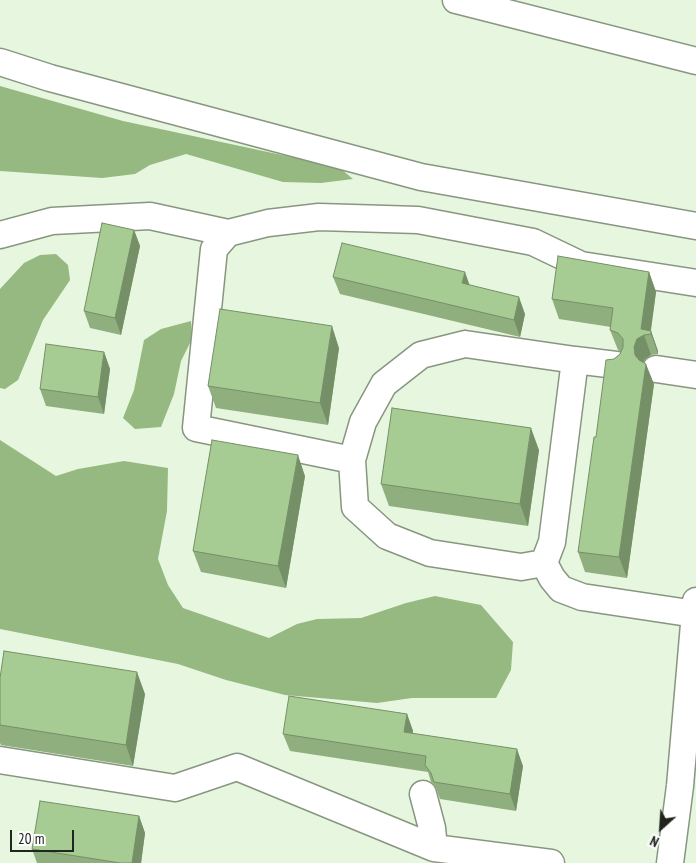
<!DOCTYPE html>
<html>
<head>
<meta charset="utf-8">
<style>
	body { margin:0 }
	#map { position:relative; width:696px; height:863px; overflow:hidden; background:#e7f7df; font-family:"PT Sans Narrow",sans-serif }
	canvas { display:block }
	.north { position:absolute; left:636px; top:803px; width:50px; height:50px; -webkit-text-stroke:4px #fefefe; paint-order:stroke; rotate:206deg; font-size:14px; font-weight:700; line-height:20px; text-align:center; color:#20251d }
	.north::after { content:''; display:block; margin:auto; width:18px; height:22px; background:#20251d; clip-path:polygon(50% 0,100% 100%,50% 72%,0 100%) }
	.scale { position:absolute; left:10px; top:830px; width:64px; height:22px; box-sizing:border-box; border:2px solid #20251d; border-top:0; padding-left:6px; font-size:15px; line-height:18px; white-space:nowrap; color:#20251d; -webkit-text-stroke:4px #fefefe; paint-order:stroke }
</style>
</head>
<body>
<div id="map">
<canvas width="696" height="863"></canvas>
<div class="north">N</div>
<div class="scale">20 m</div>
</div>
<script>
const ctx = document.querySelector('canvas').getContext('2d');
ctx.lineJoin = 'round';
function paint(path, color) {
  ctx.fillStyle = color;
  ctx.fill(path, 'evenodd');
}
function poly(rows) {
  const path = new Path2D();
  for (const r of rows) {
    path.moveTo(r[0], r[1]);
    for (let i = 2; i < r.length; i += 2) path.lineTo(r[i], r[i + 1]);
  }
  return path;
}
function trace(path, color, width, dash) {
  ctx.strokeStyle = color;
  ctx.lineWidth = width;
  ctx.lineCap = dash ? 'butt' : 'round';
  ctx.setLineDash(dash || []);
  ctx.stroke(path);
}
paint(poly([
	[0,86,123,121,324,164,341,169,353,179,321,183,283,182,186,154,150,165,135,174,102,178,0,171],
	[56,254,68,265,70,280,43,320,18,380,5,389,0,388,0,289,24,263,40,255],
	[191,321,192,339,181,361,174,394,161,427,135,429,123,418,134,390,144,340,161,329],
	[0,440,56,476,78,469,124,461,168,468,167,511,158,559,168,585,183,608,269,638,297,624,317,619,361,618,406,603,435,596,481,605,513,642,511,670,496,698,412,698,377,703,285,695,226,680,178,664,0,629]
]), '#95b981');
const minor = poly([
	[456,0,696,61],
	[0,62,50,78,421,177,696,226],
	[0,235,52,221,150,216,228,233],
	[465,344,575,360,552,542,544,563,521,567,430,553,387,536,355,507,352,460,363,422,384,384,421,355,465,344],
	[575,360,616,365],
	[656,369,696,375],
	[352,460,196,428,214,249,228,233,268,223,319,217,418,220,533,242,581,265,696,283],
	[544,563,552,578,561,589,582,597,695,614],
	[0,760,175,788,237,767,434,848],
	[423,794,432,828,434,848,551,863],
	[670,863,680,786,696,601]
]);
trace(minor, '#889680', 29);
trace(minor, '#fff', 26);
paint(poly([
	[134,230,140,246,121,335,90,328,84,311],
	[649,272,656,292,651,331,658,351,658,354,651,355,645,359,643,362,654,384,627,578,585,572,578,552,596,437,614,359,620,354,621,352,618,350,610,330,611,327,559,319,552,299],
	[333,277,525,314,520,337,340,294],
	[339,348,328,425,216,408,208,386],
	[104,352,110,369,104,414,46,406,40,389],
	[539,450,528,526,389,506,381,484],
	[305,476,286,588,201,572,193,551],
	[0,678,145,694,133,766,1,745,0,743],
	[407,714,413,731,412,733,523,766,516,811,440,799,436,788,431,782,428,772,290,751,283,734],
	[139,816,145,833,141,863,37,863,32,849]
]), '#90af7e');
paint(poly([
	[134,230,140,246,121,335,115,318],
	[465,272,471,289,462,283],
	[649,272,656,292,650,334,644,335,651,355,645,359,641,367,635,355,634,347,641,329],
	[519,297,525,314,520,337,514,320],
	[332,326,339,348,328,425,320,403],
	[651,331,658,351,658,354,651,334],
	[104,352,110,369,104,414,98,397],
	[646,364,654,384,627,578,619,557],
	[531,428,539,450,528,526,520,504],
	[298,455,305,476,286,588,278,566],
	[137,672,145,694,133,766,126,745],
	[407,714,413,731,410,749,404,732],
	[517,749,523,766,516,811,510,794],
	[139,816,145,833,141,863,132,863]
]), '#758f67');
const building = poly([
	[102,223,134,230,115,318,84,311,102,223],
	[342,243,465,272,462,283,519,297,514,320,333,277,342,243],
	[558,256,649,272,641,329,651,331,651,334,644,335,637,339,634,347,635,355,639,360,646,364,619,557,578,552,594,437,596,437,606,360,614,359,620,354,623,347,623,339,618,333,610,330,613,308,552,299,558,256],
	[220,309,332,326,320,403,208,386,220,309],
	[46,344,104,352,98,397,40,389,46,344],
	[392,408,531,428,520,504,381,484,392,408],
	[212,440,298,455,278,566,193,551,212,440],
	[4,651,137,672,126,745,0,725,0,678,4,651],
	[289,696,407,714,404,732,517,749,510,794,434,782,431,773,425,765,426,756,283,734,289,696],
	[40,801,139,816,132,863,120,863,32,849,40,801]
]);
paint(building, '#a7cc93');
trace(building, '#758f67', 1);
</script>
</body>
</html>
